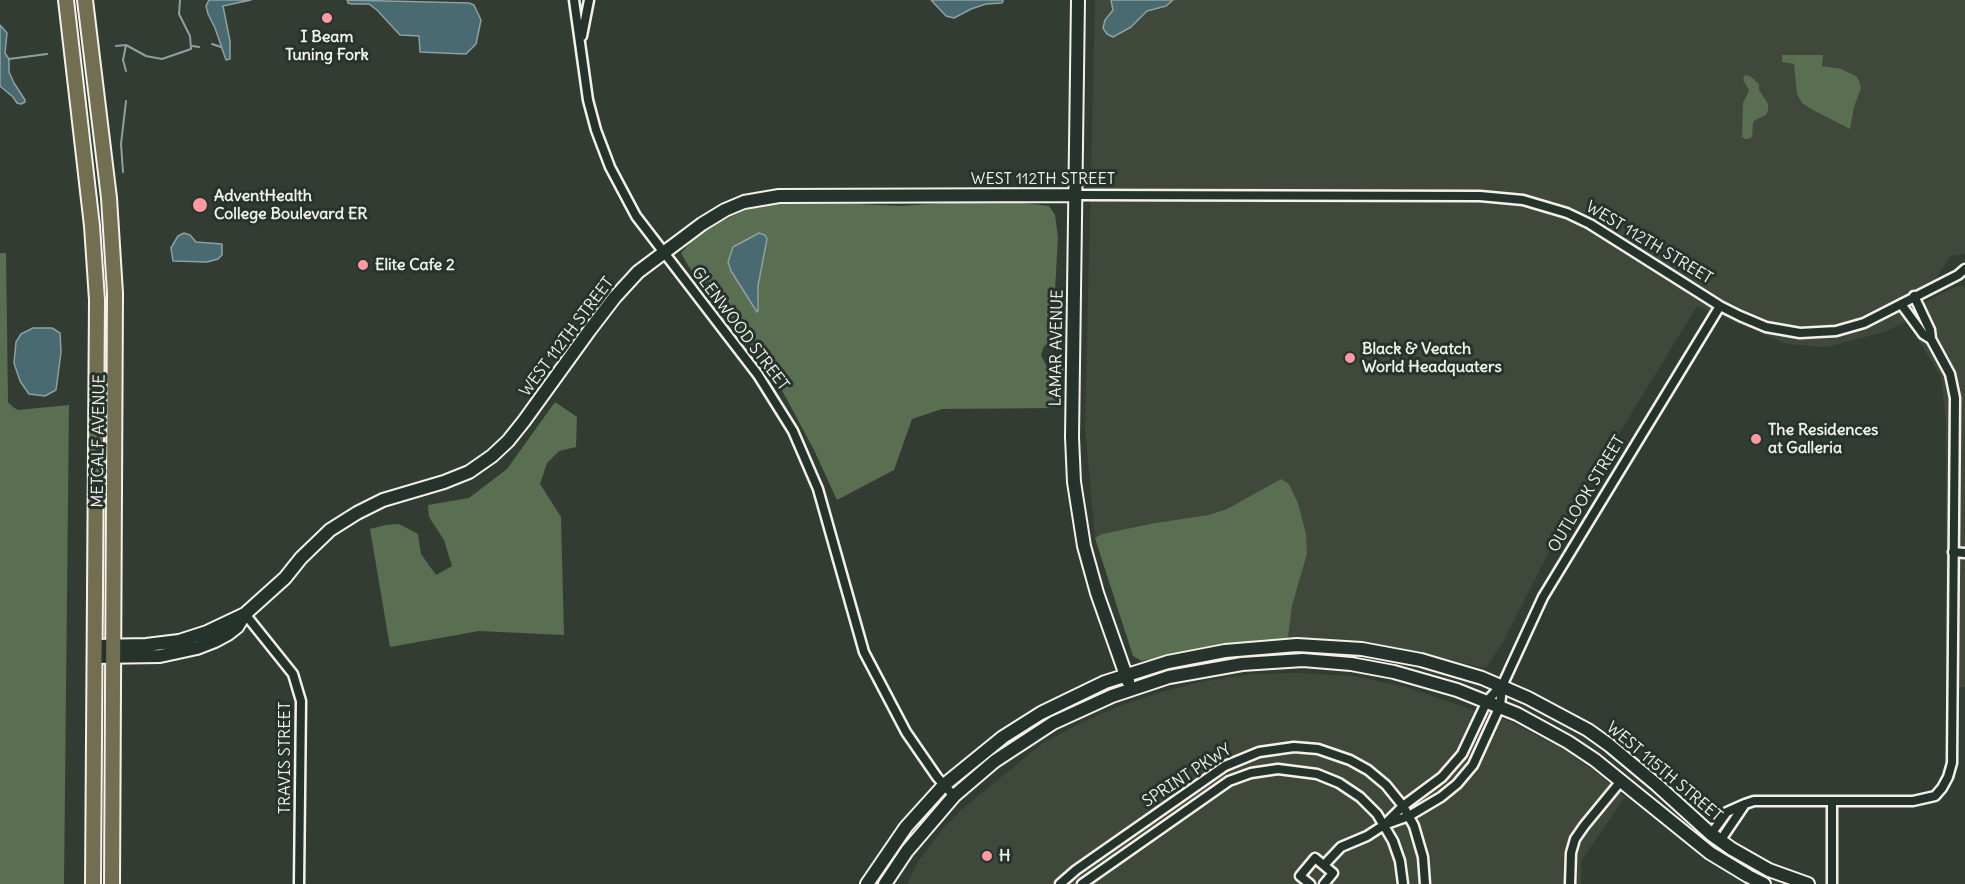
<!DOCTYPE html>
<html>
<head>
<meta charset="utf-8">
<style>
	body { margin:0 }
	canvas { display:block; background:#323c33 }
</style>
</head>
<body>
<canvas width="1965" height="884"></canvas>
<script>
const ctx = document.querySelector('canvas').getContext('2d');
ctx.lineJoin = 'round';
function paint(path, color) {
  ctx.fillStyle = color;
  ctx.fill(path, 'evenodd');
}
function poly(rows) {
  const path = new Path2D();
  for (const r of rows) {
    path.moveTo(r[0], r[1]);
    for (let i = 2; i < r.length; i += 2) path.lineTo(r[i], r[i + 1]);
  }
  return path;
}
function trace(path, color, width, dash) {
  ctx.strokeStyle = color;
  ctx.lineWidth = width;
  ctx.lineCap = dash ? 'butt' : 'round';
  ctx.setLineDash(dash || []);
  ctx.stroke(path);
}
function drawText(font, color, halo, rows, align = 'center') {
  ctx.font = font + ' Delius,sans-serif';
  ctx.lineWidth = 6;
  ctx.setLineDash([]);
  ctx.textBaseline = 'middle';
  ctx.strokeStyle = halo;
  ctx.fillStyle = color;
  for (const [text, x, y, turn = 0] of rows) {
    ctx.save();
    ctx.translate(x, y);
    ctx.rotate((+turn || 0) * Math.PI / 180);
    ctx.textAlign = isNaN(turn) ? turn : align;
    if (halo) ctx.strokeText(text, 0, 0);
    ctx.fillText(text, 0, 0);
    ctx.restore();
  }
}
paint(poly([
	[1095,0,1965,0,1965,254,1951,256,1909,317,1927,301,1958,286,1965,286,1965,687,1946,687,1946,421,1941,377,1907,321,1885,332,1827,347,1787,344,1697,306,1558,534,1503,642,1486,668,1367,641,1288,638,1292,606,1307,554,1298,503,1289,484,1281,479,1227,509,1208,515,1155,523,1102,534,1095,538,1085,428],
	[1298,673,1354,676,1409,688,1473,710,1496,715,1557,745,1597,773,1625,797,1581,861,1581,884,907,884,919,860,942,830,961,810,1043,743,1082,722,1120,706,1161,692,1205,681,1252,674]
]), '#40473b');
paint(poly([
	[1782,55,1823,55,1822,66,1841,69,1856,76,1859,81,1861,88,1854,107,1850,129,1813,110,1802,103,1797,94,1794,64,1782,62],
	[1745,75,1750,76,1759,84,1759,90,1768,104,1768,110,1766,115,1755,120,1753,123,1752,137,1748,139,1745,139,1742,137,1743,103,1749,90,1743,80],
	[960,202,1015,202,1049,206,1055,215,1058,237,1052,343,1044,346,1041,355,1047,367,1064,364,1059,408,942,409,912,419,894,470,837,500,813,448,778,383,689,267,681,253,690,243,711,226,741,212,768,203,857,204,900,206],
	[0,253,6,253,8,402,13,407,18,410,69,405,64,884,0,884],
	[555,402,577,417,576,447,559,451,547,463,540,484,561,517,564,635,479,631,390,647,370,529,386,525,399,524,418,534,421,554,436,575,452,566,444,540,429,517,428,505,469,498,507,469],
	[1281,479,1289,484,1298,503,1306,534,1307,554,1292,606,1288,638,1260,640,1192,650,1142,661,1133,656,1095,538,1102,534,1155,523,1208,515,1227,509]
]), '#5a6e51');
const water = poly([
	[209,0,251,0,223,6,230,41,230,59,226,60,215,28,208,14,206,6,209,0],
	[347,0,469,3,474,5,481,20,476,44,466,54,420,52,419,36,400,35,377,10,369,4,352,4,348,3,347,0],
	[931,0,1003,0,1003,1,1002,3,986,4,971,9,954,18,946,16,931,0],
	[1111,0,1173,0,1166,6,1147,11,1131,27,1113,37,1107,34,1103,28,1105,20,1113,10,1111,0],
	[0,25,7,33,5,53,9,59,9,72,14,83,25,100,25,102,21,104,17,103,13,97,0,86,0,25],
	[184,233,190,235,196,242,222,244,222,255,218,259,207,262,173,261,171,248,178,236,184,233],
	[759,233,765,235,767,239,758,286,758,311,757,312,731,271,728,262,733,247,759,233],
	[33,328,52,328,60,333,61,352,56,390,45,396,29,394,20,381,14,363,16,342,21,334,33,328]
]);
paint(water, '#4a6a71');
trace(water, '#8ea0a1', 1.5);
trace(poly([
	[212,44,221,47],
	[126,45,123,60,126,71],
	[116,46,126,45,146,56,162,59,191,49,190,36,179,14,180,0],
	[192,46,199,47],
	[9,59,47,54],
	[123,172,121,144,126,101]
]), '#8ea0a1', 2);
const street = poly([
	[574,0,588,100,596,130,610,167,636,216,758,375,793,431,818,489,864,652,906,732,937,777,954,796],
	[582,36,589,0],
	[1076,195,1480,196,1523,200,1567,213,1590,224,1720,306,1740,316,1766,327,1800,333,1836,331,1864,323,1958,275,1965,269],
	[1901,304,1923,334,1931,339,1930,330,1914,296],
	[1953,552,1965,553],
	[245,614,293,674,301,701,299,884],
	[1832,801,1832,884],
	[1745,804,1754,801,1913,801,1935,796,1942,788,1948,777,1952,763,1955,398,1950,374,1931,339],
	[1384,825,1409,816,1441,797,1457,784,1473,765,1500,706,1502,686,1543,597,1720,306],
	[1711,834,1727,812,1745,804,1720,841],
	[1324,865,1341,847,1367,836,1384,825,1403,806,1442,777,1462,754,1487,701,1501,686],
	[1060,884,1076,870,1225,766,1259,752,1294,747,1318,749,1350,760,1368,770,1386,785,1403,806,1414,826,1423,857,1425,884],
	[1082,884,1229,781,1251,773,1278,769,1317,774,1339,783,1360,797,1377,814,1393,841,1400,861,1403,884],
	[1310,884,1300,876,1315,858,1333,873,1324,884],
	[1570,884,1571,853,1575,839,1584,826,1621,781]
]);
const secondary = poly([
	[1078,0,1072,437,1074,482,1084,546,1097,593,1128,681],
	[95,646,146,645,179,641,207,632,245,614,285,578,301,558,330,530,357,513,383,500,444,482,469,472,492,456,508,441,524,421,589,331,615,297,638,272,702,224,725,210,744,202,779,196,1076,195],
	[95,657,160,656,197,648,215,641,228,634,237,627,245,614],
	[867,884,906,827,944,785,1003,737,1041,713,1105,682,1168,662,1225,651,1297,645,1362,649,1421,660,1482,678,1528,698,1588,730,1609,745,1657,785,1711,834,1732,849,1769,870,1808,884],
	[885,884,907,851,954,796,995,761,1053,723,1112,696,1169,677,1242,664,1303,660,1351,664,1394,672,1457,690,1517,714,1568,742,1595,760,1710,853,1748,876,1764,884]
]);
const primary = poly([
	[66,0,92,226,97,300,93,884],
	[85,0,109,198,115,293,112,884]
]);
trace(street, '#f4f1e8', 13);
trace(secondary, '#f4f1e8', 16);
trace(primary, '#f4f1e8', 18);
trace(street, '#26332d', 8);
trace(secondary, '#26332d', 12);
trace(primary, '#726e52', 14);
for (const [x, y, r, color] of [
	[327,18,6,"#ff9aa2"],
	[200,205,8,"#ff9aa2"],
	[363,265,6,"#ff9aa2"],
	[1350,358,6,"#ff9aa2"],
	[1756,439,6,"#ff9aa2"],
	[987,856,6,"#ff9aa2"]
]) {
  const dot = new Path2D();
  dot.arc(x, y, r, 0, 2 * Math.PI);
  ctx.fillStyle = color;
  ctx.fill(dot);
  trace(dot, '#26332d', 2);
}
drawText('bold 16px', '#f4f1e8', '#26332d', [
	["I Beam",327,37,"center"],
	["Tuning Fork",327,55,"center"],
	["AdventHealth",214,196],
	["College Boulevard ER",214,214],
	["Elite Cafe 2",375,265],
	["Black & Veatch",1362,349],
	["World Headquaters",1362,367],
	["The Residences",1768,430],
	["at Galleria",1768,448],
	["H",999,856]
], 'left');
drawText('16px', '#f4f1e8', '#26332d', [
	["WEST 112TH STREET",1043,179],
	["WEST 112TH STREET",1649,243,31],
	["GLENWOOD STREET",740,329,53],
	["WEST 112TH STREET",567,337,-53],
	["LAMAR AVENUE",1057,348,-89],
	["METCALF AVENUE",99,441,-89],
	["OUTLOOK STREET",1587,494,-59],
	["TRAVIS STREET",285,758,-90],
	["WEST 115TH STREET",1664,772,40],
	["SPRINT PKWY",1187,776,-33]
]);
</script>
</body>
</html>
